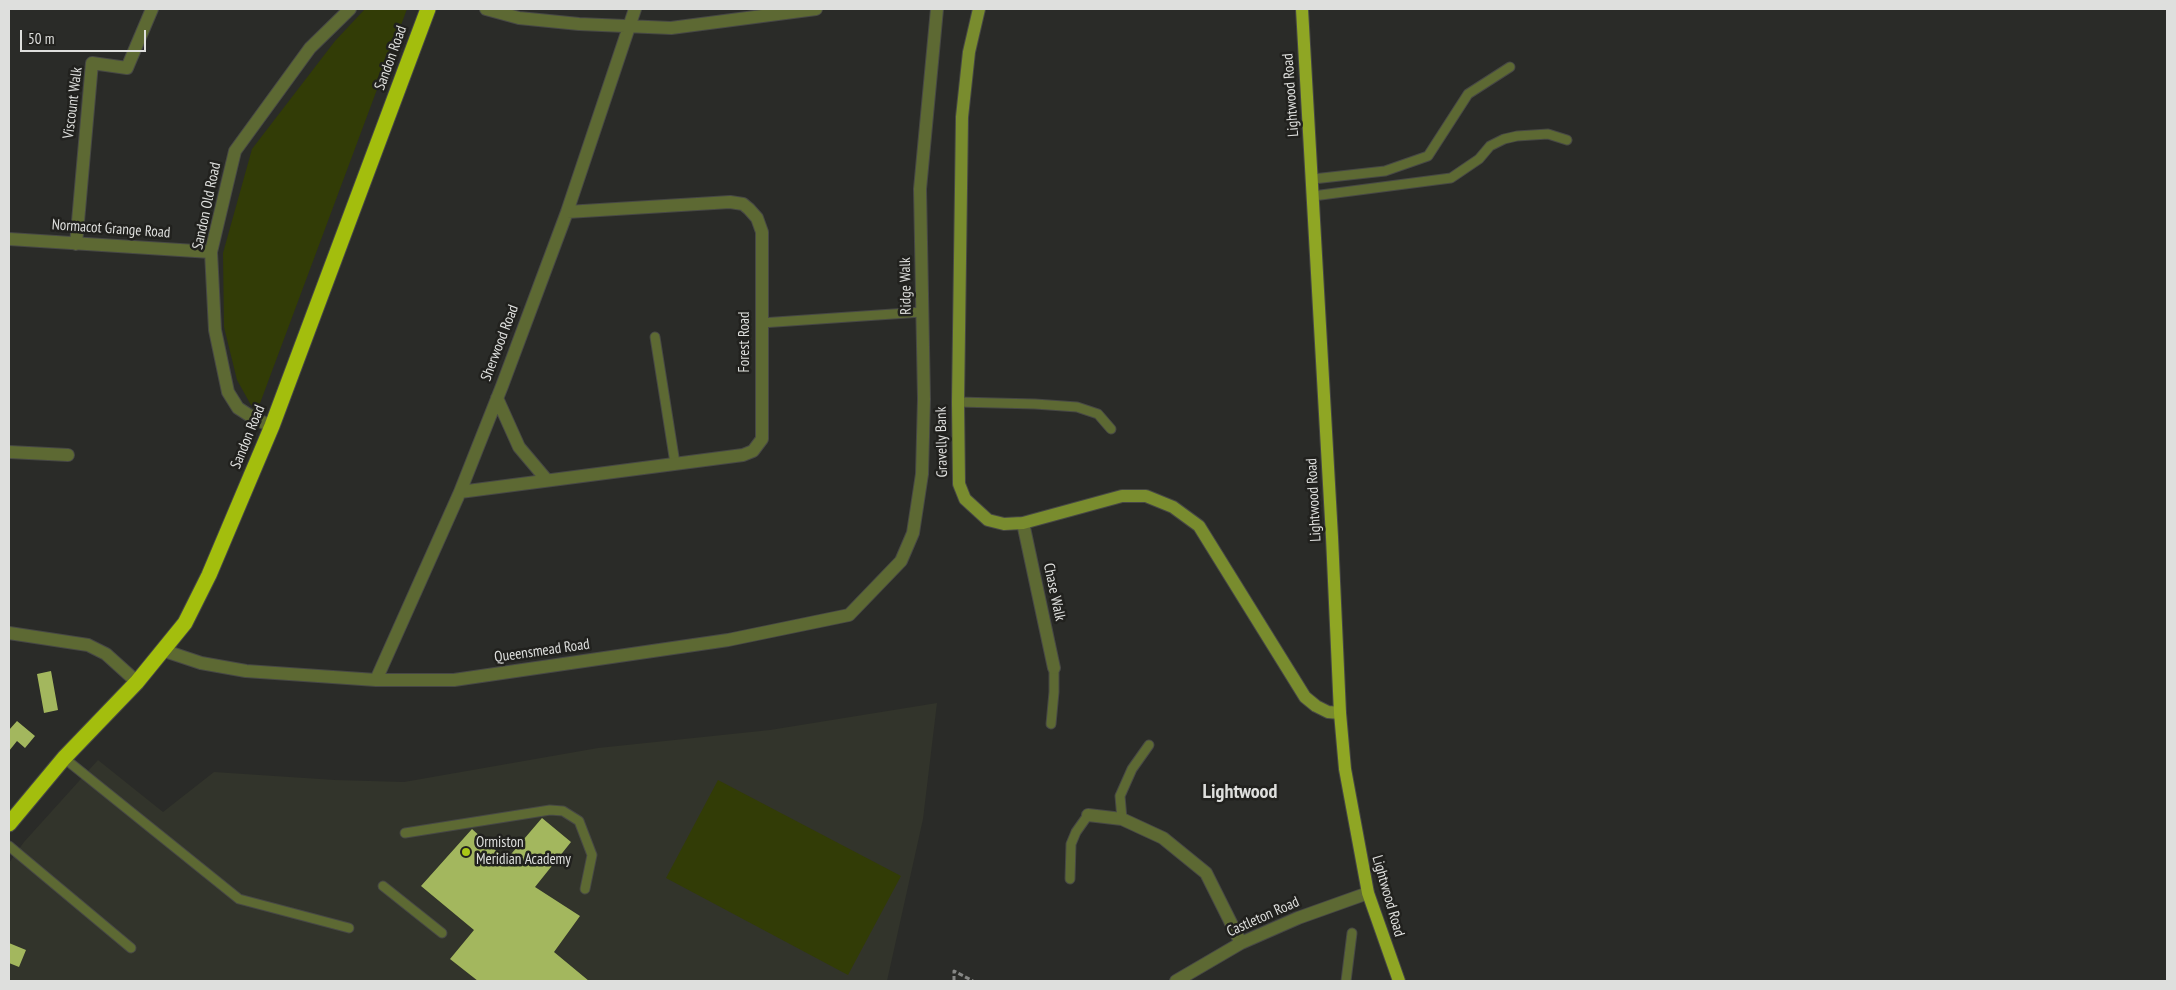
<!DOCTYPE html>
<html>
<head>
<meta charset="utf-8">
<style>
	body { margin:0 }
	#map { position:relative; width:2176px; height:990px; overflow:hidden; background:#2a2b28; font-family:"PT Sans Narrow",sans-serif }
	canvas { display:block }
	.frame { position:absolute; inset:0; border:10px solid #dedfdd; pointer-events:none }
	.scale { position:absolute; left:20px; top:30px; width:126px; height:22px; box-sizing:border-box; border:2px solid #dedfdd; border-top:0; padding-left:6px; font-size:15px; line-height:18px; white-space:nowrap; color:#dedfdd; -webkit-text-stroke:4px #21211e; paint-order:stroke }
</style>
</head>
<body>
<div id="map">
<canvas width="2176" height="990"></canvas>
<div class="frame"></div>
<div class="scale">50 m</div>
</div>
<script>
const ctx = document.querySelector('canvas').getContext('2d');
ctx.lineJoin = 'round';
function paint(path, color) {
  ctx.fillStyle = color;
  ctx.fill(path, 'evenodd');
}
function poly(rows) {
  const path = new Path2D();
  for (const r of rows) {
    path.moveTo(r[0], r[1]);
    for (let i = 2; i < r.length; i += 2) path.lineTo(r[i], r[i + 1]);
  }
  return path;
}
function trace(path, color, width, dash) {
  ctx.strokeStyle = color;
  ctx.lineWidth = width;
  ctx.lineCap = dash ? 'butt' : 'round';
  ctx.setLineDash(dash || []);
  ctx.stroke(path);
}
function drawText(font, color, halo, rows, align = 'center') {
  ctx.font = font + ' "PT Sans Narrow",sans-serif';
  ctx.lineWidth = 5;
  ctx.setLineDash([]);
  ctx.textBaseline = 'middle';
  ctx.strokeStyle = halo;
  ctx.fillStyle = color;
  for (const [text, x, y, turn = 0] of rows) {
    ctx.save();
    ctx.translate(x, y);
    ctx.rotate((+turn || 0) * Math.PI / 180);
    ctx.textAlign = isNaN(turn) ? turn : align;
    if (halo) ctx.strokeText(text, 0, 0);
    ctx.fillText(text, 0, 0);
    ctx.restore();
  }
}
paint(poly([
	[937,703,923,819,887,981,9,981,9,863,24,842,98,760,163,812,214,772,335,780,404,782,598,748,770,730]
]), '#32342b');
paint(poly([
	[365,9,407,9,256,414,237,380,224,327,223,253,252,149,335,41],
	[718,780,901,876,848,975,666,878]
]), '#323c06');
paint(poly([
	[51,671,58,710,44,713,37,674],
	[17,721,35,736,25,748,17,741,9,751,9,730],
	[542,818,571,842,535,887,580,916,554,952,589,981,478,981,450,959,474,930,421,886,472,829,506,860],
	[9,943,26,950,19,967,9,963]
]), '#a3b75e');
const lane = poly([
	[1313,179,1385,171,1428,156,1468,94,1510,67],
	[1313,196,1451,178,1479,159,1490,146,1504,139,1517,136,1548,134,1567,140],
	[761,323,922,312],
	[655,337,675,463],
	[958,402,1035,404,1077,407,1098,414,1111,429],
	[1051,724,1054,692,1054,668],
	[64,758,239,899,349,928],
	[1122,819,1120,796,1132,769,1149,745],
	[405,833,550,810,563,811,579,821,592,855,585,889],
	[9,846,131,948],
	[1070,879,1071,844,1076,832,1088,815],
	[383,886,442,933],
	[1346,981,1352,933]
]);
const street = poly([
	[486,9,519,18,579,24,671,28,816,9],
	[9,239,211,252],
	[76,244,92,63,127,68,152,9],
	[497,398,519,447,546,479],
	[272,426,255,419,238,408,228,392,215,330,211,252,235,151,310,48,350,9],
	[9,452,68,455],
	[460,492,743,455,753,451,762,439,762,232,757,218,749,209,743,204,730,202,567,212],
	[1023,523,1054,668],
	[9,633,88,645,106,654,137,682],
	[165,651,201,663,246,671,376,680,454,680,728,640,849,615,901,561,913,533,922,474,924,399,920,189,937,9],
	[376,680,460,492,502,386,567,212,635,9],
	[1088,815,1122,819,1163,838,1206,873,1241,943],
	[1176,981,1241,943,1298,918,1368,893]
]);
const secondary = poly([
	[979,9,969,52,962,117,958,402,959,484,965,499,988,520,1004,524,1023,523,1122,496,1146,496,1173,507,1199,526,1305,697,1316,706,1328,712,1340,713]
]);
const primary = poly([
	[1302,9,1332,537,1340,713,1345,769,1368,893,1399,981]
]);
const highway = poly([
	[9,824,64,758,137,682,185,623,209,575,272,426,428,9]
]);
trace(lane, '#474845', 11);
trace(street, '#474845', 14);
trace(secondary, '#474845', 14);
trace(primary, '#474845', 14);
trace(highway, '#474845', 17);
trace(poly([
	[954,981,954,971,973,981]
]), '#868785', 3, [5, 2.5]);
trace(lane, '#5d6933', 9);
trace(street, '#5d6933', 12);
trace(secondary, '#798c2e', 12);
trace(primary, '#8fa624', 12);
trace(highway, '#a3be0d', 15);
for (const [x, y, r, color] of [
	[466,852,5,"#aac717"]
]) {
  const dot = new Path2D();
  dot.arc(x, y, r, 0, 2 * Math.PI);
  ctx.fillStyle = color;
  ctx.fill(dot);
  trace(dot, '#21211e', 2);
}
drawText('15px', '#dedfdd', '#21211e', [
	["Sandon Road",391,58,-70],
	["Lightwood Road",1291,95,-94],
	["Viscount Walk",73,103,-83],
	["Sandon Old Road",207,206,-78],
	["Normacot Grange Road",111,229,4],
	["Ridge Walk",906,286,-91],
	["Forest Road",745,342,-90],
	["Sherwood Road",500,343,-69],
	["Sandon Road",248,437,-68],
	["Gravelly Bank",942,442,-91],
	["Lightwood Road",1314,500,-93],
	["Chase Walk",1054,592,78],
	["Queensmead Road",542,651,-8],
	["Lightwood Road",1388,896,74],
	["Castleton Road",1263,917,-24]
]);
drawText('15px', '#dedfdd', '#21211e', [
	["Ormiston",476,843],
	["Meridian Academy",476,860]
], 'left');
drawText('bold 20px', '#dedfdd', '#21211e', [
	["Lightwood",1240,792]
]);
</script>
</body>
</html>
